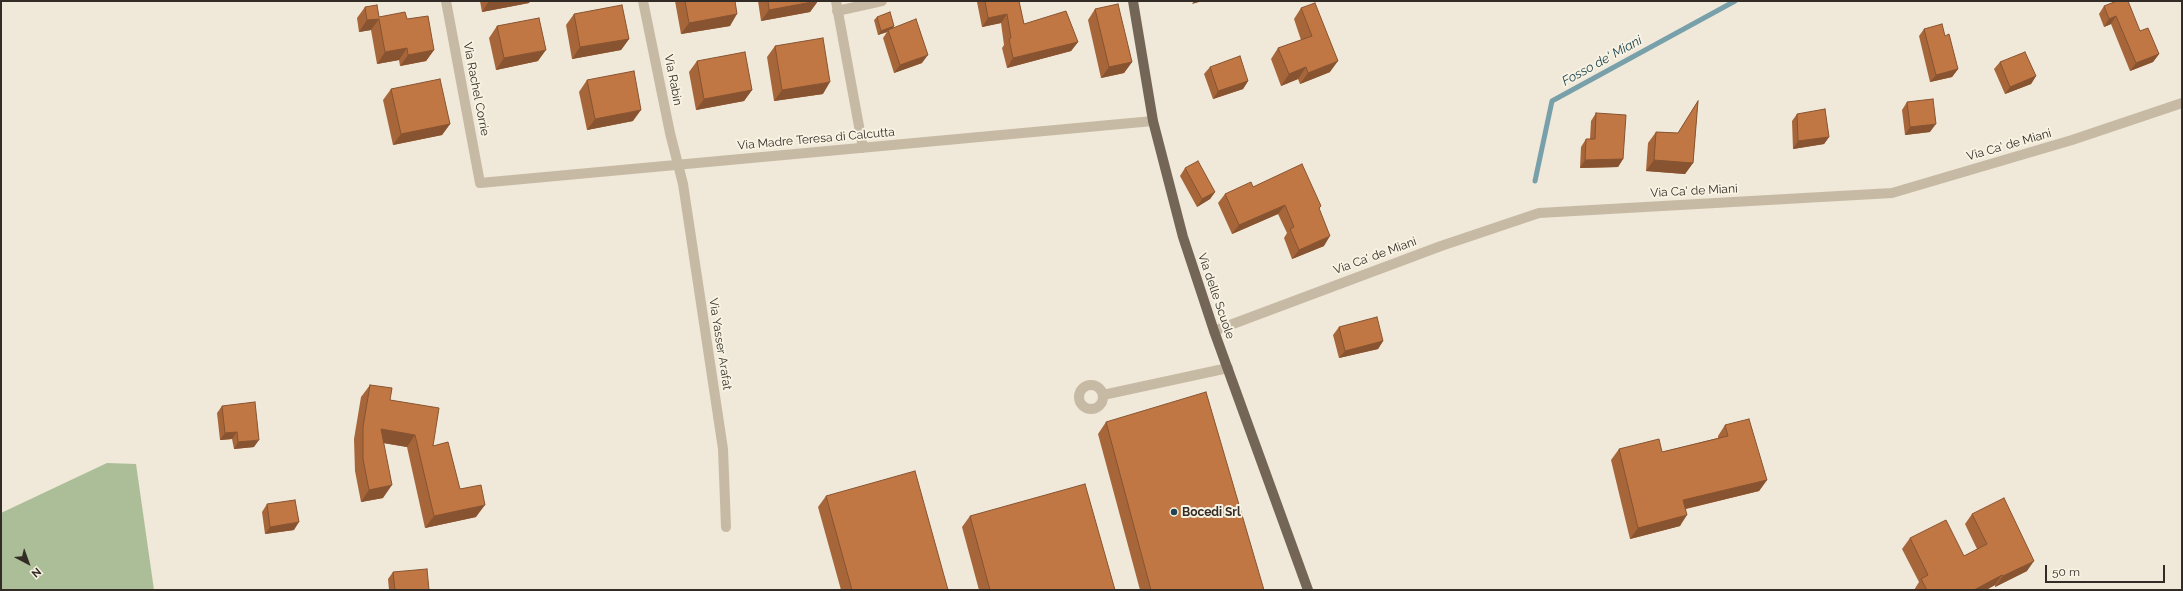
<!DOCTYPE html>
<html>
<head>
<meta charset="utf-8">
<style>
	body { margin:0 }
	#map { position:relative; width:2183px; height:591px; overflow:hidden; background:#f0e8d8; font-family:Raleway,sans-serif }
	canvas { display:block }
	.frame { position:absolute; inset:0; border:2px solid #332c26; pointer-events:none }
	.north { position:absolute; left:8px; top:543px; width:40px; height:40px; -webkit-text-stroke:3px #f8f2e3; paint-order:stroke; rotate:139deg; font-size:11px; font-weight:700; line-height:16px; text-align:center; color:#332c26 }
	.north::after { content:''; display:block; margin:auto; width:14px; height:18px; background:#332c26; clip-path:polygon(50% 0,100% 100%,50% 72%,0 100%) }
	.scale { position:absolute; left:2045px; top:565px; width:120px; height:18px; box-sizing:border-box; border:2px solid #332c26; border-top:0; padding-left:5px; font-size:12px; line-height:14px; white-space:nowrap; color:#332c26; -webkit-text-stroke:3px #f8f2e3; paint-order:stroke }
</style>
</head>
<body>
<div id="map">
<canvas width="2183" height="591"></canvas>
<div class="frame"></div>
<div class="north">N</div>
<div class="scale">50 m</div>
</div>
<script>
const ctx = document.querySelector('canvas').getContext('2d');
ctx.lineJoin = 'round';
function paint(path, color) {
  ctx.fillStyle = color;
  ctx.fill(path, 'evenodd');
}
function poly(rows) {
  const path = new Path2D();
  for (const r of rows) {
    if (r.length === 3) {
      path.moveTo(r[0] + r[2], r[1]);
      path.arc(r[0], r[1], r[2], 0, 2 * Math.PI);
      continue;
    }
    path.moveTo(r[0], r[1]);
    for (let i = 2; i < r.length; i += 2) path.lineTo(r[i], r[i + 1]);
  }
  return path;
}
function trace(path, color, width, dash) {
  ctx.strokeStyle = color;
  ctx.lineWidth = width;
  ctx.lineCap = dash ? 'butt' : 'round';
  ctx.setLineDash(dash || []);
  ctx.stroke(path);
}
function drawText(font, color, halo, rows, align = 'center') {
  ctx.font = font + ' Raleway,sans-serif';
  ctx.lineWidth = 4;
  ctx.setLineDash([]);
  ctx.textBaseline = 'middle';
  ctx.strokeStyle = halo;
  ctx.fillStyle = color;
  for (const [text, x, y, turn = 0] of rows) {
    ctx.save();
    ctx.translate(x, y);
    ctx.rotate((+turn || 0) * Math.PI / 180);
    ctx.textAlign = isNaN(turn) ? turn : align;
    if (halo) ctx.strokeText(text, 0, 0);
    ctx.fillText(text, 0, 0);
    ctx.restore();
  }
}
paint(poly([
	[107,463,136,464,154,590,1,590,1,513]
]), '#abbe98');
trace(poly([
	[1535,181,1552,101,1735,1]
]), '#78a0ab', 5);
trace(poly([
	[446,1,480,183,1153,121],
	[643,1,670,133,683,184,723,449,726,527],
	[836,1,863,148],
	[837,11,882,1],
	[1214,331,1441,246,1539,213,1892,193,2072,140,2182,103],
	[1091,397,12],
	[1103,395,1228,368]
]), '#c7baa4', 10);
trace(poly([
	[1133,1,1153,121,1183,237,1214,331,1308,590]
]), '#746657', 10);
paint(poly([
	[480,1,530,1,529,3,482,12],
	[675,1,735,1,730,26,681,34],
	[758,1,818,1,810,12,761,21],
	[977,1,1019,1,1024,24,1078,42,1071,51,1007,68,1002,48,1004,45,1001,23,982,27,977,2],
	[2104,6,2140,31,2159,54,2153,62,2130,71,2111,24,2104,27,2099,14],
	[365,7,379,17,407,19,434,50,426,61,400,66,399,60,377,64,371,30,359,32,357,18],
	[1301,8,1330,72,1300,84,1298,79,1281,86,1271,59,1278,48,1301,40,1294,19],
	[1095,9,1132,62,1124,73,1101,78,1088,20],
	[574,14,629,39,621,50,572,59,566,25],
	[877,17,894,26,893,28,922,63,894,73,883,38,887,32,878,35,874,20],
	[497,26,538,61,496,70,489,38],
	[1924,29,1945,36,1958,69,1952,77,1930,82,1919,36],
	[775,46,823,94,774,101,767,57],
	[697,61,752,90,744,101,696,110,689,72],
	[2000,62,2036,76,2031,84,2005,94,1994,69],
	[1210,67,1248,81,1243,89,1213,99,1204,74],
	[587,80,633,121,587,130,579,92],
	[391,89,450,124,442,135,393,145,383,100],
	[1698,101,1693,163,1685,174,1646,171,1648,143,1656,132,1678,133],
	[1907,102,1930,132,1905,135,1902,110],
	[1596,113,1623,159,1618,167,1580,168,1581,147,1586,139,1590,139,1591,121],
	[1797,114,1829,137,1824,144,1793,149,1792,121],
	[1185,168,1215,192,1210,199,1197,207,1180,176],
	[1253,187,1321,206,1319,209,1324,246,1292,259,1284,238,1287,233,1278,214,1232,234,1218,203,1225,194],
	[1339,327,1383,341,1378,349,1339,358,1333,335],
	[370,385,390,400,433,446,476,517,425,528,407,447,383,443,383,498,361,502,355,471,354,439,361,397],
	[222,406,254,447,234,449,232,439,220,440,217,413],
	[1106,422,1264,590,1140,590,1098,434],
	[1725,425,1767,480,1759,491,1686,509,1680,526,1630,539,1611,460,1619,449,1662,452,1718,438,1718,436],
	[826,496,948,590,841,590,818,507],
	[267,504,294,530,265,534,262,512],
	[1972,514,2027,571,1995,587,1995,585,1986,590,1914,590,1919,582,1902,549,1910,538,1964,556,1977,549,1965,524],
	[970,516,1115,590,979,590,962,527],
	[393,572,429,590,389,590,388,579]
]), '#a6663a');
paint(poly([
	[489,1,530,1,529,3,482,12],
	[818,1,810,12,761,21,769,10],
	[1194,1,1203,1,1192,4],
	[737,14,730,26,681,34,689,23],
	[1007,14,1001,23,982,27,988,18],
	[2116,16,2111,24,2104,27,2109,19],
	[379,19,371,30,359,32,367,20],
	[894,26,892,30,888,30,887,32,878,35,881,31],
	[629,39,621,50,572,59,580,47],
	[1078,42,1071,51,1007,68,1013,58],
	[407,48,399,60,377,64,385,52],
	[434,50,426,61,400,66,408,55],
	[546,50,538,61,496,70,504,58],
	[2159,54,2153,62,2130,71,2136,63],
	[928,55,922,63,894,73,900,65],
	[1338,61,1330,72,1300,84,1308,73],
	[1132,62,1124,73,1101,78,1109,67],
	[1306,67,1298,79,1281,86,1289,74],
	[1958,69,1952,77,1930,82,1936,75],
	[2036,76,2031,84,2005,94,2010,87],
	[1248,81,1243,89,1213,99,1218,91],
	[830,82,823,94,774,101,782,90],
	[752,90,744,101,696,110,704,99],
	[641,110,633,121,587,130,595,119],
	[450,124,442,135,393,145,401,134],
	[1936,124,1930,132,1905,135,1910,127],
	[1829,137,1824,144,1793,149,1798,141],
	[1623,159,1618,167,1580,168,1585,160],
	[1654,160,1693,163,1685,174,1646,171],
	[1215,192,1210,199,1197,207,1202,199],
	[1285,205,1278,214,1232,234,1239,225],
	[1330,236,1324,246,1292,259,1299,250],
	[1383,341,1378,349,1339,358,1345,351],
	[381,429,415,435,407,447,372,441],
	[237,432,232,439,220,440,225,433],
	[259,440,254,447,234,449,238,442],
	[1767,480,1759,491,1676,511,1683,500],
	[392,485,383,498,361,502,369,490],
	[485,505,476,517,425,528,434,516],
	[1687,515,1680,526,1630,539,1638,528],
	[299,522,294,530,265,534,270,527],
	[2034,561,2027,571,1995,587,2003,576],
	[2002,575,1995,585,1986,590,1974,590]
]), '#875330');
const building = poly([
	[685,1,735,1,737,14,689,23,685,1],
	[768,1,817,1,769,10,768,1],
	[985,1,1019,1,1024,24,1066,11,1078,42,1013,58,1009,39,1011,38,1007,14,988,18,985,1],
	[2117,1,2128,1,2140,31,2148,28,2159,54,2136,63,2116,16,2109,19,2104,6,2117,1],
	[1315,3,1338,61,1308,73,1306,67,1289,74,1278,48,1312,36,1301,8,1315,3],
	[1118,4,1132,62,1109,67,1095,9,1118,4],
	[377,5,379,17,405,12,407,19,428,16,434,50,408,55,407,48,385,52,379,19,367,20,365,7,377,5],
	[622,5,629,39,580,47,574,14,622,5],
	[890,12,894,26,881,31,877,17,890,12],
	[539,18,546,50,504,58,497,26,539,18],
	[916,19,928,55,900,65,888,30,916,19],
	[1942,24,1945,36,1949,34,1958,69,1936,75,1924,29,1942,24],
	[823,38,830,82,782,90,775,46,823,38],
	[745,52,752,90,704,99,697,61,745,52],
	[2025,52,2036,76,2010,87,2000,62,2025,52],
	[1240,56,1248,81,1218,91,1210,67,1240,56],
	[634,71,641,110,595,119,587,80,634,71],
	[440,79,450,124,401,134,391,89,440,79],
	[1933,99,1936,124,1910,127,1907,102,1933,99],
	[1698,101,1693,163,1654,160,1656,132,1678,133,1698,101],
	[1825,109,1829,137,1798,141,1797,114,1825,109],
	[1596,113,1626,115,1623,159,1585,160,1586,139,1595,139,1596,113],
	[1198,161,1215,192,1202,199,1185,168,1198,161],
	[1302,164,1321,206,1319,208,1330,236,1299,250,1290,229,1294,227,1285,205,1239,225,1225,194,1251,182,1253,187,1302,164],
	[1377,317,1383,341,1345,351,1339,327,1377,317],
	[370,385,392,388,390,400,439,408,433,446,448,442,460,489,481,485,485,505,434,516,415,435,381,429,392,485,369,490,363,459,363,427,370,385],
	[1206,392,1264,590,1151,590,1106,422,1206,392],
	[255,402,259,440,238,442,237,432,225,433,222,406,255,402],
	[1749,419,1767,480,1683,500,1687,515,1638,528,1619,449,1659,439,1662,452,1728,436,1725,425,1749,419],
	[915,471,948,590,852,590,826,496,915,471],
	[1085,484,1115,590,990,590,970,516,1085,484],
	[2004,498,2034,561,2003,576,2002,575,1974,590,1927,590,1921,579,1928,575,1910,538,1946,520,1964,556,1987,544,1972,514,2004,498],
	[295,500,299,522,270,527,267,504,295,500],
	[427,569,429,590,395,590,393,572,427,569]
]);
paint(building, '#c17744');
trace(building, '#875330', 1);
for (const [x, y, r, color] of [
	[1174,512,4,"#1d4652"]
]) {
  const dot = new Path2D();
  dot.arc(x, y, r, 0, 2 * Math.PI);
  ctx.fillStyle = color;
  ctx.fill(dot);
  trace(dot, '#f8f2e3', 1.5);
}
drawText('12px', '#332c26', '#f8f2e3', [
	["Via Rabin",673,80,79],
	["Via Rachel Corrie",476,89,79],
	["Via Madre Teresa di Calcutta",816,139,-5],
	["Via Ca' de Miani",2009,145,-16],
	["Via Ca' de Miani",1694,191,-3],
	["Via Ca' de Miani",1375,256,-20],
	["Via delle Scuole",1216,296,71],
	["Via Yasser Arafat",720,344,81]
]);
drawText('bold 12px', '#332c26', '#f8f2e3', [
	["Bocedi Srl",1182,512]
], 'left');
drawText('italic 13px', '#1d4652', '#f8f2e3', [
	["Fosso de' Miani",1602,61,-29]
]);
</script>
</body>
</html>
